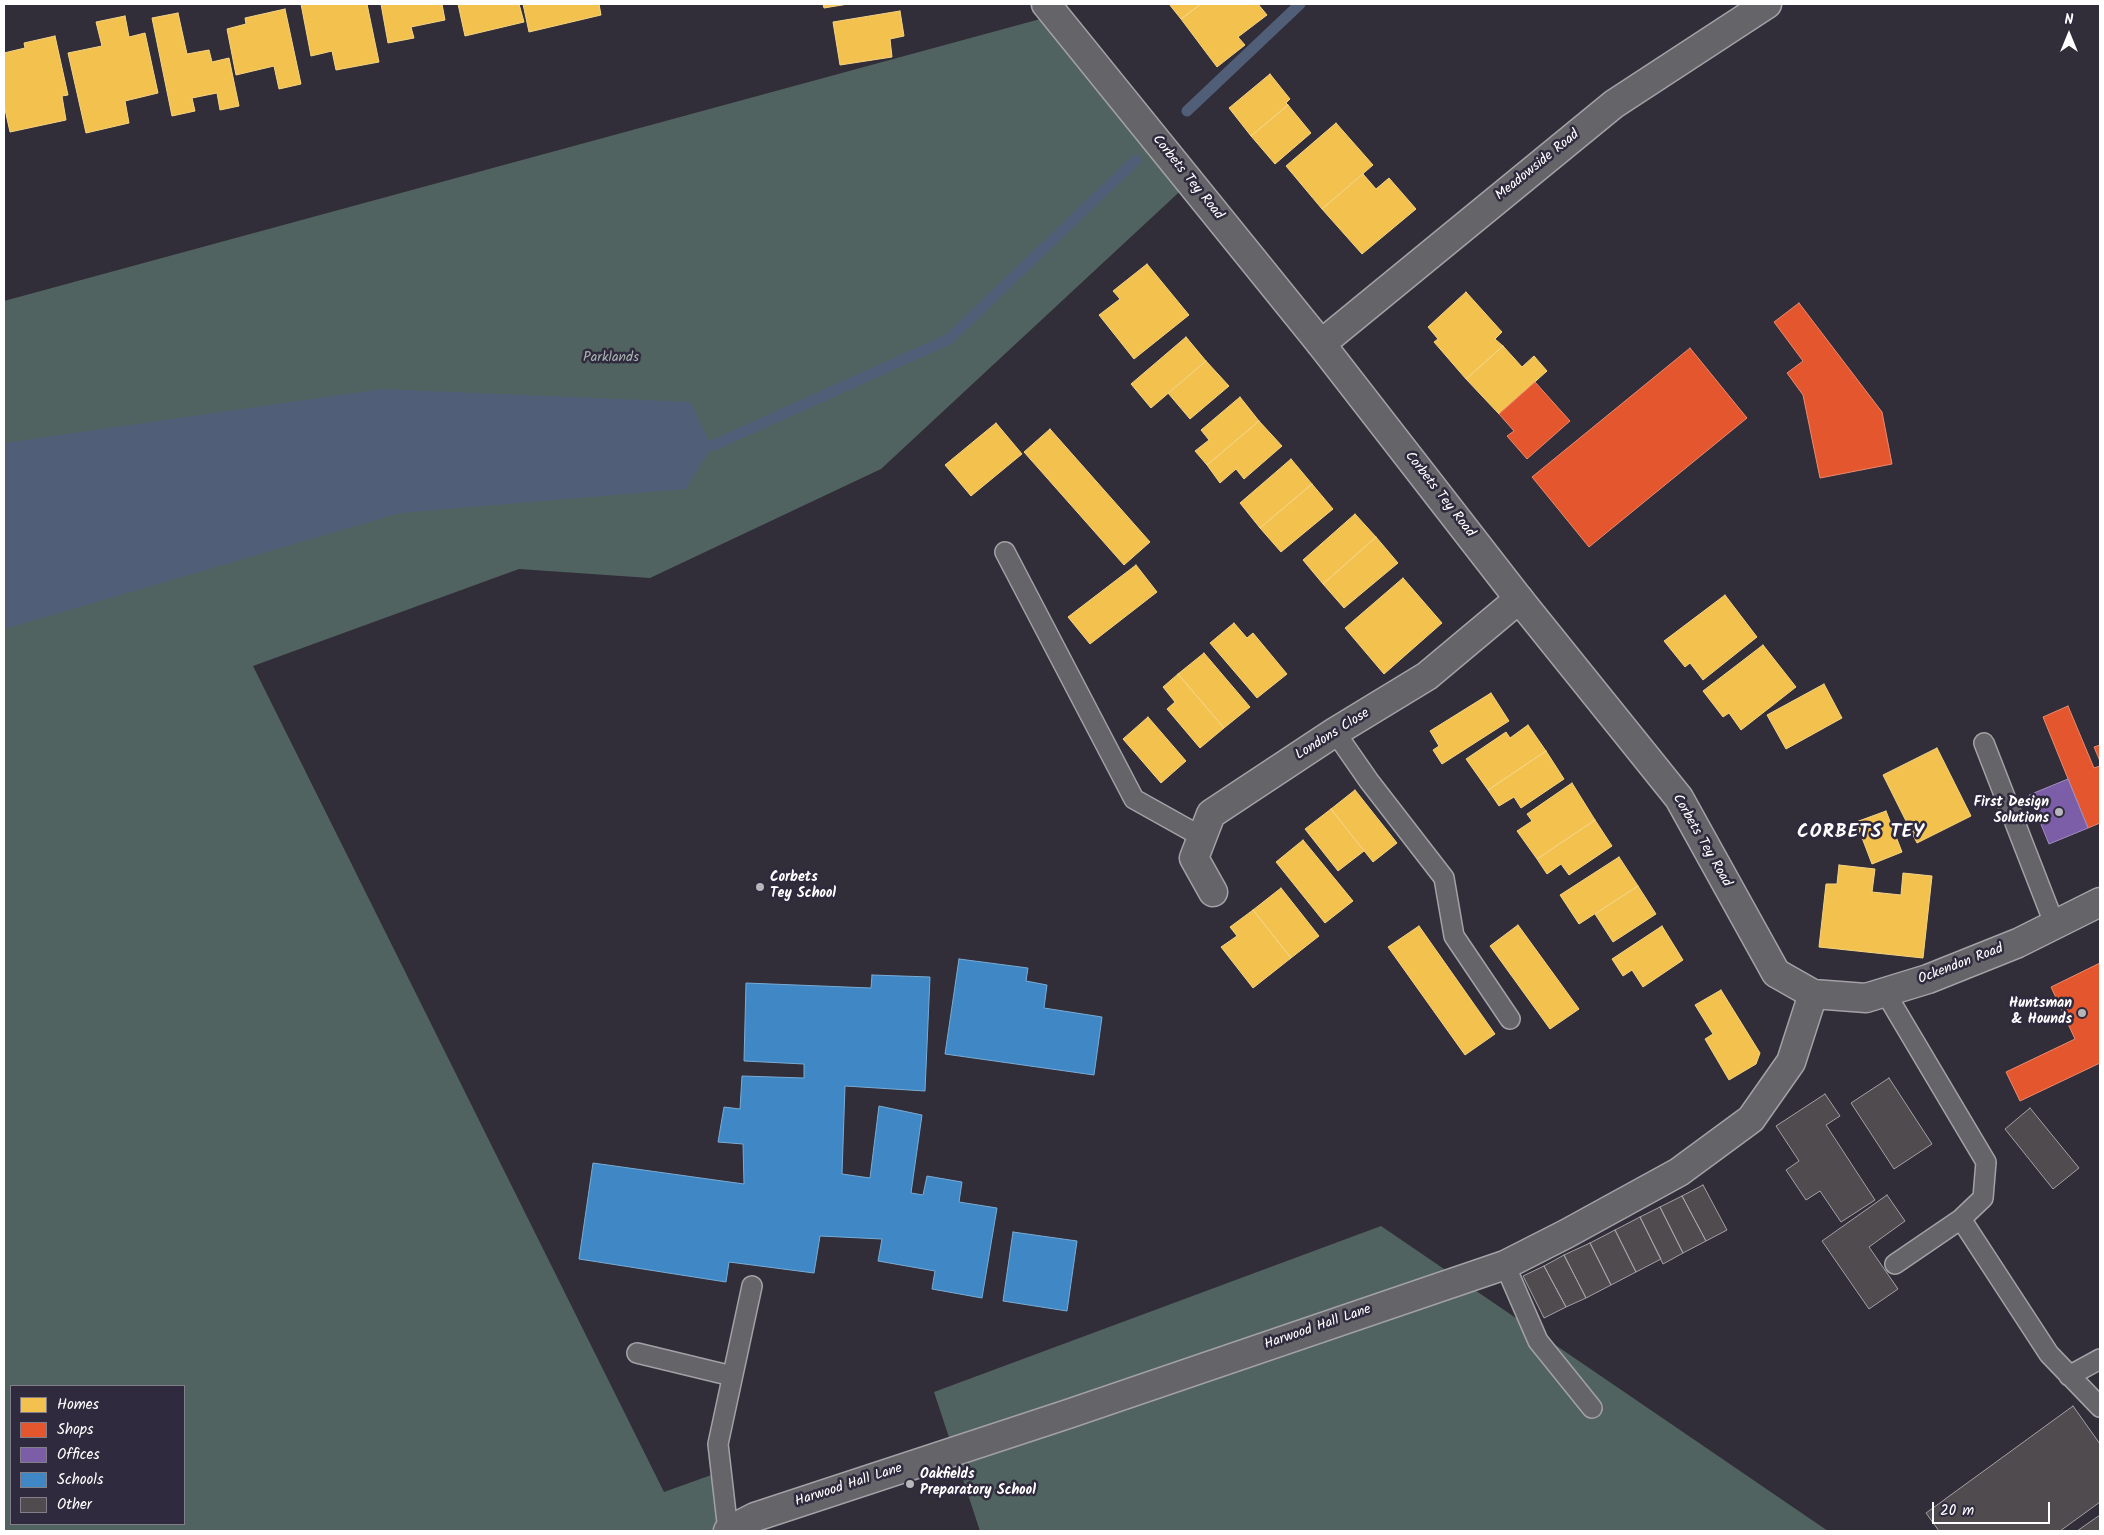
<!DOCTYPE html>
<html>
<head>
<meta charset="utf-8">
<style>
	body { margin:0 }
	#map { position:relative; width:2104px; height:1535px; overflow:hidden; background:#312e39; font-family:Kalam,sans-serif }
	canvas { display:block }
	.frame { position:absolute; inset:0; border:5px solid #fff; pointer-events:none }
	.legend { position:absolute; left:10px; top:1385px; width:175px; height:140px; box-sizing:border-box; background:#2f2a3d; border:1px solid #827f8b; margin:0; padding:6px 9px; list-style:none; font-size:15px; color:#fff }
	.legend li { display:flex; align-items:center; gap:10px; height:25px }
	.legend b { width:25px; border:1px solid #827f8b }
	.north { position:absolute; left:2044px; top:10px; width:50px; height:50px; -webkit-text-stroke:4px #2f2a3d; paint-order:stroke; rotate:0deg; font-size:14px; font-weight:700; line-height:20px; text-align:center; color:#fff }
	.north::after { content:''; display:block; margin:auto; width:18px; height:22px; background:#fff; clip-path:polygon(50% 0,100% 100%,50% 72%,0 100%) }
	.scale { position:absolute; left:1932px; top:1502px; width:118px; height:22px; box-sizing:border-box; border:2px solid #fff; border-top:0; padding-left:6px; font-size:15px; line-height:18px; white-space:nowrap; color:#fff; -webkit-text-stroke:4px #2f2a3d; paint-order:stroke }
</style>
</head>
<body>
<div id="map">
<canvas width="2104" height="1535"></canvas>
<div class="frame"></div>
<ul class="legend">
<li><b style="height:14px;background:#f2c14e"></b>Homes</li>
<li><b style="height:14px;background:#e4572e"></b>Shops</li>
<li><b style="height:14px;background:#7b5ea7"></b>Offices</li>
<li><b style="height:14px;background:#3f88c5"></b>Schools</li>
<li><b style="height:14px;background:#4f4b4f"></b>Other</li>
</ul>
<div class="north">N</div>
<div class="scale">20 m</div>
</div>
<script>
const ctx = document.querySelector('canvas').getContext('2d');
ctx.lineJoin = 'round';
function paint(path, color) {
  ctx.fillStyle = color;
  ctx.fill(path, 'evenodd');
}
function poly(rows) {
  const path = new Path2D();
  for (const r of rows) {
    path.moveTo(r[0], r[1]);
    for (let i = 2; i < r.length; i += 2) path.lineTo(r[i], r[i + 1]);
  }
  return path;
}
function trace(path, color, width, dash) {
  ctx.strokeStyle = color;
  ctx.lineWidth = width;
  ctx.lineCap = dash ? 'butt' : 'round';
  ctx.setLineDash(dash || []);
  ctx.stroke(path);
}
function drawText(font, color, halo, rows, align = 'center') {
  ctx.font = font + ' Kalam,sans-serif';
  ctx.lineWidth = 5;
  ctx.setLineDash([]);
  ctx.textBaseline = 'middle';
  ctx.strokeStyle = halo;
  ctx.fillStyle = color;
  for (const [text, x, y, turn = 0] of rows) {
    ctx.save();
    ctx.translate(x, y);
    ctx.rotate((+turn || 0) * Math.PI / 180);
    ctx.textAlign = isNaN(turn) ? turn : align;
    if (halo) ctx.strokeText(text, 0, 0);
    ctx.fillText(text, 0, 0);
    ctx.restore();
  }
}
paint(poly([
	[1055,15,1190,182,881,469,650,578,519,569,253,666,664,1492,714,1474,728,1531,4,1531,4,301],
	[11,1386,184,1386,184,1524,11,1524],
	[1381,1226,1828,1531,980,1531,934,1392]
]), '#516360');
paint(poly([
	[382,389,690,402,712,446,686,489,400,513,4,629,4,443]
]), '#515e78');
const homes = poly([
	[301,4,367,4,379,62,336,70,332,51,311,56,301,4],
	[381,4,442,4,445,20,411,27,414,38,388,43,381,4],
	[458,4,519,4,524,22,465,36,458,4],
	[523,4,599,4,601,15,529,32,523,4],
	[823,4,848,4,824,8,823,4],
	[1169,4,1201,4,1181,19,1169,4],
	[1201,4,1258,4,1267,15,1238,37,1245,45,1217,67,1181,19,1201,4],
	[285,9,301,84,279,89,274,66,236,75,227,29,246,24,245,18,285,9],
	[900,11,904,36,890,39,892,57,840,65,833,22,900,11],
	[178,13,187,54,209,50,212,62,229,58,239,106,220,110,217,93,192,98,195,111,172,116,152,18,178,13],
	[125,16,129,37,145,33,158,93,125,101,129,123,86,133,68,53,102,46,96,22,125,16],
	[55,36,68,95,62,96,66,120,10,132,4,105,4,53,25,48,24,43,55,36],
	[1270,74,1290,99,1286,103,1288,105,1251,136,1229,108,1270,74],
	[1288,105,1311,133,1275,164,1251,136,1288,105],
	[1336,123,1373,165,1322,209,1286,166,1336,123],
	[1363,174,1376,189,1389,178,1416,209,1362,254,1322,209,1363,174],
	[1147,264,1189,315,1134,359,1099,315,1120,299,1113,291,1147,264],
	[1466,292,1502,332,1495,339,1503,346,1466,379,1434,342,1438,339,1428,327,1466,292],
	[1186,337,1206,361,1151,408,1131,384,1186,337],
	[1503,346,1522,367,1534,356,1547,371,1499,414,1466,379,1503,346],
	[1206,361,1229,386,1190,419,1168,393,1206,361],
	[1240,397,1259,421,1207,465,1195,451,1209,440,1201,430,1240,397],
	[1259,421,1282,446,1244,479,1236,469,1220,483,1207,465,1259,421],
	[996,423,1022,454,971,496,945,465,996,423],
	[1050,429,1150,542,1124,565,1024,452,1050,429],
	[1291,459,1312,484,1260,528,1240,503,1291,459],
	[1312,484,1333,509,1281,552,1260,528,1312,484],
	[1355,514,1376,537,1323,584,1303,560,1355,514],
	[1376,537,1398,563,1344,608,1323,584,1376,537],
	[1136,565,1157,592,1090,644,1068,617,1136,565],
	[1403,578,1442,623,1384,674,1345,628,1403,578],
	[1725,595,1757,637,1703,680,1690,663,1685,667,1664,641,1725,595],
	[1234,623,1247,638,1253,633,1287,674,1257,698,1210,643,1234,623],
	[1763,645,1796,687,1741,730,1729,713,1723,717,1703,691,1763,645],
	[1204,653,1250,707,1224,728,1178,674,1204,653],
	[1178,674,1224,728,1200,748,1167,709,1175,702,1163,687,1178,674],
	[1824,684,1842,718,1786,749,1767,715,1824,684],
	[1491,693,1509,721,1442,764,1433,750,1439,746,1430,731,1491,693],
	[1148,717,1186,761,1161,783,1123,739,1148,717],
	[1528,725,1546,751,1488,790,1466,759,1506,732,1510,738,1528,725],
	[1937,748,1971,816,1917,843,1883,775,1937,748],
	[1546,751,1564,779,1521,808,1514,797,1499,806,1488,790,1546,751],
	[1572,783,1595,820,1537,859,1517,831,1532,821,1527,814,1572,783],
	[1355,790,1397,843,1373,862,1331,809,1355,790],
	[1331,809,1364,851,1338,871,1305,829,1331,809],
	[1886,811,1902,852,1872,864,1856,822,1886,811],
	[1595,820,1612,846,1569,875,1561,864,1547,874,1537,859,1595,820],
	[1303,840,1353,901,1325,923,1276,862,1303,840],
	[1619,857,1638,886,1579,924,1560,895,1619,857],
	[1839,865,1875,869,1872,892,1901,895,1903,873,1932,876,1923,958,1819,947,1826,884,1837,884,1839,865],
	[1638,886,1656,914,1613,942,1595,914,1638,886],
	[1281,888,1319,936,1291,958,1253,910,1281,888],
	[1253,910,1291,958,1253,988,1221,947,1237,936,1230,927,1253,910],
	[1518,925,1579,1009,1550,1029,1490,946,1518,925],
	[1419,926,1495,1034,1465,1055,1388,947,1419,926],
	[1662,926,1683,960,1643,987,1632,970,1623,976,1612,959,1662,926],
	[1721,990,1760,1053,1756,1064,1729,1080,1705,1039,1713,1034,1695,1005,1721,990]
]);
paint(homes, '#f2c14e');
trace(homes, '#f6d483', 1);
const shops = poly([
	[1799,303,1882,412,1892,464,1820,478,1803,395,1787,373,1803,361,1774,322,1799,303],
	[1690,348,1747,418,1589,547,1532,477,1690,348],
	[1535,382,1570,421,1527,459,1507,436,1514,431,1499,414,1535,382],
	[2068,706,2094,768,2100,766,2100,823,2088,828,2043,717,2068,706],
	[2100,745,2100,761,2094,747,2100,745],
	[2100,963,2100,1063,2020,1101,2006,1072,2075,1039,2051,987,2100,963]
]);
paint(shops, '#e4572e');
trace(shops, '#ec896d', 1);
const offices = poly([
	[2068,779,2088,828,2049,844,2029,795,2068,779]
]);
paint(offices, '#7b5ea7');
trace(offices, '#a38ec1', 1);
const schools = poly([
	[959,959,1028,968,1026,981,1047,985,1044,1008,1102,1017,1094,1075,945,1054,959,959],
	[872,975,930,977,925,1091,845,1086,842,1174,870,1178,879,1106,922,1115,911,1193,923,1195,927,1176,962,1182,959,1202,997,1208,982,1298,932,1289,935,1271,878,1261,882,1239,820,1236,814,1273,729,1262,726,1282,579,1259,593,1163,744,1184,743,1144,718,1142,724,1107,740,1109,742,1076,804,1078,804,1064,744,1061,746,983,871,988,872,975],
	[1013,1232,1077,1241,1067,1311,1003,1301,1013,1232]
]);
paint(schools, '#3f88c5');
trace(schools, '#79acd6', 1);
trace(poly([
	[1187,111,1300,4],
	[697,446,712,446,949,339,1136,160]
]), '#515e78', 11);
const building = poly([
	[1889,1078,1932,1144,1894,1169,1851,1103,1889,1078],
	[1825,1094,1840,1116,1826,1125,1875,1200,1841,1222,1820,1191,1806,1200,1786,1170,1799,1161,1776,1126,1825,1094],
	[2030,1108,2079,1168,2053,1189,2005,1129,2030,1108],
	[1703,1185,1727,1230,1706,1241,1682,1196,1703,1185],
	[1887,1195,1905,1221,1869,1247,1898,1289,1869,1309,1822,1241,1887,1195],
	[1682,1196,1706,1241,1683,1253,1660,1207,1682,1196],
	[1660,1207,1683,1253,1663,1264,1640,1217,1660,1207],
	[1640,1217,1661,1259,1636,1272,1615,1230,1640,1217],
	[1615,1230,1636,1272,1611,1285,1590,1243,1615,1230],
	[1590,1243,1611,1285,1586,1298,1564,1255,1590,1243],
	[1564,1255,1586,1298,1566,1307,1544,1266,1564,1255],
	[1544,1266,1566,1307,1544,1318,1523,1276,1544,1266],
	[2073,1406,2100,1444,2100,1502,2060,1531,1939,1531,1926,1513,2073,1406],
	[2100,1515,2100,1531,2077,1531,2100,1515]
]);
paint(building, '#4f4b4f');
trace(building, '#a2a1a6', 1);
const service = poly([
	[1005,552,1134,799,1202,837],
	[1335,732,1369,781,1444,878,1454,936,1510,1019],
	[1984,743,2054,923],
	[1885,992,1986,1162,1983,1198,1961,1219,1895,1264],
	[1961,1219,2049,1354,2100,1407],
	[1505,1265,1538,1341,1592,1408],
	[637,1353,732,1376],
	[2069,1376,2100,1359],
	[728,1531,718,1444,752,1286]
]);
const minor = poly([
	[1321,344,1614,104,1767,4],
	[1213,892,1194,858,1211,814,1335,732,1427,676,1519,599]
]);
const tertiary = poly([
	[728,1531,755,1517,1068,1414,1505,1265,1566,1234,1679,1172,1751,1119,1791,1062,1813,994]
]);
const secondary = poly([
	[1046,4,1321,344,1519,599,1679,798,1776,973,1813,994,1866,998,1928,979,2018,943,2100,902]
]);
trace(service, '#a2a1a6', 22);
trace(minor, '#a2a1a6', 31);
trace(tertiary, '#a2a1a6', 31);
trace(secondary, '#a2a1a6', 31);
trace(service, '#656469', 19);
trace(minor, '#656469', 28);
trace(tertiary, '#656469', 28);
trace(secondary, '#656469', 28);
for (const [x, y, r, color] of [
	[2059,812,5,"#b7b6ba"],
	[760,887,5,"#b7b6ba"],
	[2082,1013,5,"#b7b6ba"],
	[910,1484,5,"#b7b6ba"]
]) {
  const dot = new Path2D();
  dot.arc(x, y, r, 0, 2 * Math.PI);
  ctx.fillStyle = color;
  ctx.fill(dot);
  trace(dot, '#2f2a3d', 2);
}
drawText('14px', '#fff', '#2f2a3d', [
	["Meadowside Road",1538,166,-39],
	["Corbets Tey Road",1187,178,51],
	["Corbets Tey Road",1439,495,52],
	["Londons Close",1333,735,-32],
	["Corbets Tey Road",1701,841,60],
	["Ockendon Road",1961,965,-21],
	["Harwood Hall Lane",1318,1328,-19],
	["Harwood Hall Lane",849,1486,-18]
]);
drawText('14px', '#aab5b2', '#2f2a3d', [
	["Parklands",611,359]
]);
drawText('bold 14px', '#fff', '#2f2a3d', [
	["First Design",2049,804],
	["Solutions",2049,820],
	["Corbets",770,879,"left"],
	["Tey School",770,895,"left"],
	["Huntsman",2072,1005],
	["& Hounds",2072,1021],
	["Oakfields",920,1476,"left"],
	["Preparatory School",920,1492,"left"]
], 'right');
ctx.letterSpacing = '1px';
drawText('bold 19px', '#fff', '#2f2a3d', [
	["CORBETS TEY",1861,834]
]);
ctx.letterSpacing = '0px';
</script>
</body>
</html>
